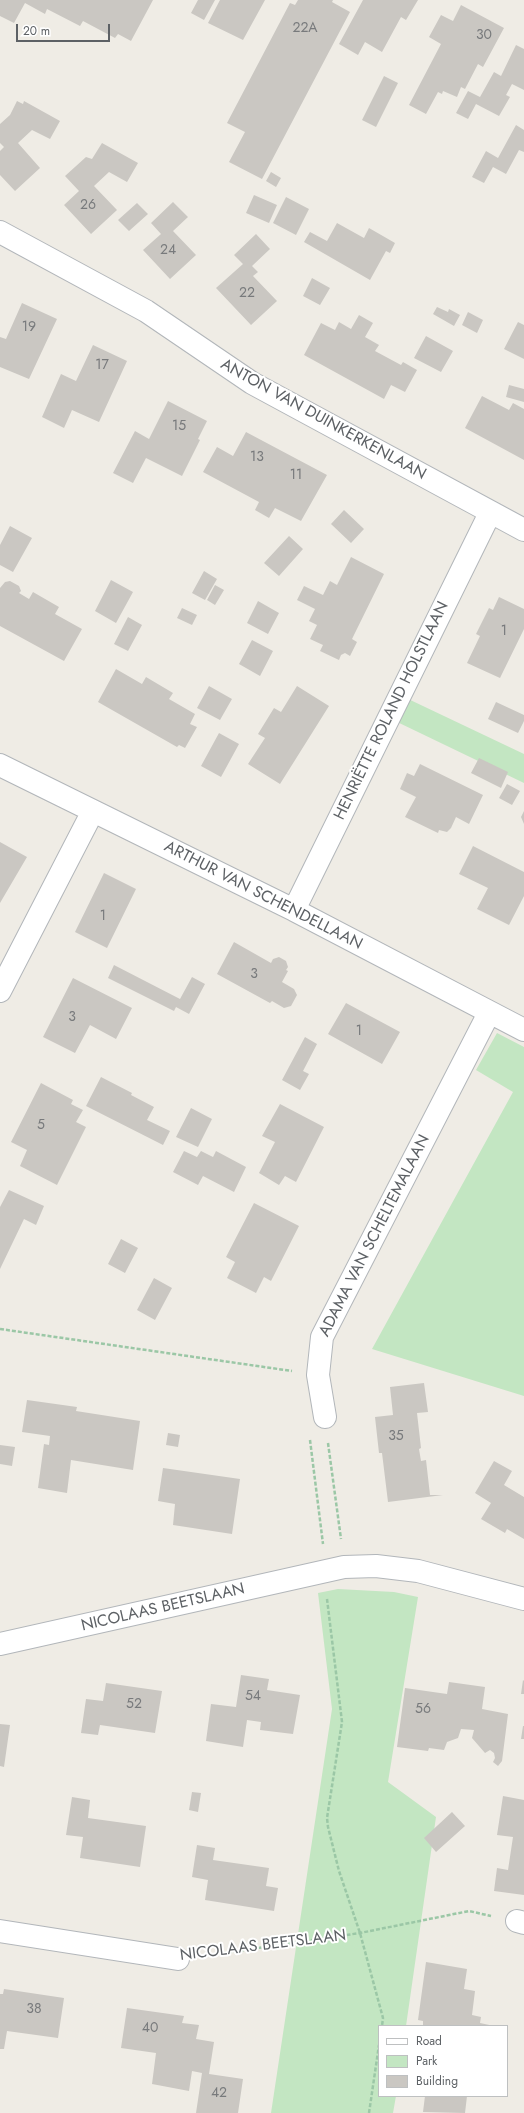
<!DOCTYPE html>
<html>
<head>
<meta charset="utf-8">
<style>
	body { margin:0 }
	#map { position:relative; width:524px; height:2113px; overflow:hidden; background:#efece5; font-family:Jost,sans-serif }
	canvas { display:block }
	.legend { position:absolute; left:378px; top:2025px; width:130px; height:72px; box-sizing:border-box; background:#fff; border:1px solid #bec0c1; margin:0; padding:5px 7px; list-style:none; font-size:12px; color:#5d6165 }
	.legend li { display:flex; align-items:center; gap:8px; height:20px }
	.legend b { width:20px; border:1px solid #bec0c1 }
	.scale { position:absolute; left:16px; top:24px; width:94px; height:18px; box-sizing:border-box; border:2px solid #5d6165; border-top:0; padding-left:5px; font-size:12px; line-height:14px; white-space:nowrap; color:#5d6165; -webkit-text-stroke:3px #fff; paint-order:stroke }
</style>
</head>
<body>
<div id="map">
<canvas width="524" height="2113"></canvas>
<ul class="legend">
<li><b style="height:5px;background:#fff"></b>Road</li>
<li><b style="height:11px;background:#c3e6c2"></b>Park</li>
<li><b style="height:11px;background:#cac7c2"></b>Building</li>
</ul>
<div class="scale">20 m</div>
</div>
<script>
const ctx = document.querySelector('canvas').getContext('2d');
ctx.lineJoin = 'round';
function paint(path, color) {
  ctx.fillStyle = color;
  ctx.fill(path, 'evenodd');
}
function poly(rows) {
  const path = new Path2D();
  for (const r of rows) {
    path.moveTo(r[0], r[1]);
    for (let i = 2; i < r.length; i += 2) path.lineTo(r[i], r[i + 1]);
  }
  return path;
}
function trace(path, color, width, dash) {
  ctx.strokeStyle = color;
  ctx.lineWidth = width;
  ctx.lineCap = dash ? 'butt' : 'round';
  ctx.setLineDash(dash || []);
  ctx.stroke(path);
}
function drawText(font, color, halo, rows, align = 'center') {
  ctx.font = font + ' Jost,sans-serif';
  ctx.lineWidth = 4;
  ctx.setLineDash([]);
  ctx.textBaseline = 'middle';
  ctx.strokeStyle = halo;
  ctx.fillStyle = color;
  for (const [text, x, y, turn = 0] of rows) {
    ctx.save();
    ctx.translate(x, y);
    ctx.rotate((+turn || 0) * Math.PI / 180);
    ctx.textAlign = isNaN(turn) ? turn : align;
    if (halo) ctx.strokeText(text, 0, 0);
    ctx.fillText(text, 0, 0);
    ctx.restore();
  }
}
paint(poly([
	[404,697,524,754,524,783,393,720],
	[497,1033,524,1047,524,1396,372,1349,513,1092,476,1070],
	[338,1589,394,1592,418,1597,388,1782,436,1817,406,2026,379,2026,379,2096,396,2096,393,2113,271,2113,332,1709,318,1593]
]), '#c3e6c2');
paint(poly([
	[0,0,153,0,131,41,118,34,115,38,83,21,80,26,47,9,45,14,25,3,14,23,0,16],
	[198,0,215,0,204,20,191,13],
	[220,0,265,0,243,40,208,23],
	[298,0,333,0,332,2,350,12,262,179,229,162,245,132,227,123,290,3,295,5],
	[363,0,418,0,406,20,401,17,382,52,365,42,358,55,339,44],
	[461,5,504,28,483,67,478,64,465,89,461,87,457,97,443,91,442,94,438,92,426,114,409,105,441,44,429,37,441,15,453,21],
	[516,45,524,49,524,90,512,84,506,95,510,97,499,116,476,104,468,119,456,113,468,91,480,97,494,72,501,76],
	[384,76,398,83,376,127,362,120],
	[17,101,23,104,24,101,60,121,50,139,32,130,18,143,40,168,15,191,0,175,0,151,4,147,0,143,0,124,10,115],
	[516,125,524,130,524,152,519,150,506,174,493,167,484,183,472,177,486,151,498,158],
	[102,143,138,163,127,182,109,172,94,186,117,210,91,234,64,205,79,191,65,176,86,157,92,159],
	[271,172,281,178,276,187,266,181],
	[254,195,277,205,269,223,246,213],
	[286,197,309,209,296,235,273,223],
	[173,202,188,217,173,231,196,255,170,279,143,250,161,234,151,223],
	[137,203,148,214,129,231,118,220],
	[337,223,364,238,369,228,395,243,390,253,386,251,370,280,304,242,310,232,327,241],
	[256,234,270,249,252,266,258,272,253,276,277,301,251,325,216,288,243,264,234,255],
	[312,278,330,288,320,305,303,296],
	[22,303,57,319,29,379,0,367,0,337,6,339],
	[437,307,448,312,449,309,460,315,454,326,433,314],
	[468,312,483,320,477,333,462,325],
	[359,315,373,323,365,337,379,345,375,351,401,365,403,362,417,370,405,392,391,385,384,399,304,355,321,323,335,330,339,322,351,329],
	[518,322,524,325,524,359,504,349],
	[426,336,453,351,441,372,414,358],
	[93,345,127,361,99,422,72,410,64,428,42,417,61,374,76,381],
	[509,385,524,389,524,402,506,397],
	[482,396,509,410,513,403,524,409,524,460,465,428],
	[168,401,207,421,198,439,200,440,182,476,146,458,133,483,113,473,135,431,149,439],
	[246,432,327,475,301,521,275,508,269,518,255,510,259,502,203,472,217,447,233,456],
	[344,510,364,529,351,543,331,524],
	[10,526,32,538,13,572,0,565,0,545],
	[289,536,303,549,279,576,264,563],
	[351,557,384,574,352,639,357,642,350,656,345,653,341,655,339,660,320,651,323,645,310,639,317,625,309,621,315,609,297,600,304,586,323,595,330,581,337,585],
	[204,571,217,579,205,600,192,593],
	[111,580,133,592,116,623,95,611],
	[10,581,19,586,21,591,19,593,29,599,33,592,59,607,55,614,82,629,64,661,0,626,0,588,5,582],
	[215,585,224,590,215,605,207,600],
	[499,597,524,609,524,629,500,678,467,663,480,636,476,634,489,608,493,610],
	[258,601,279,613,268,634,247,623],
	[182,608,197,615,192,625,177,618],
	[128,617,142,625,128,651,114,644],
	[252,640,273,651,260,676,239,664],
	[116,669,142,684,146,677,173,693,169,699,195,714,190,724,197,727,185,748,179,745,177,747,98,702],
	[209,686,232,699,220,720,197,708],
	[297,686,329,706,280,784,248,764,265,738,258,734,274,708,281,712],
	[496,702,524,715,524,721,518,733,488,719],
	[219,733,239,744,221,777,201,766],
	[479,758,508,772,501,788,471,773],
	[420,764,483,795,469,824,456,817,451,828,447,832,439,830,438,833,405,817,416,797,400,789,407,773,414,776],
	[507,784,520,791,512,805,499,798],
	[524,811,524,824,521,817],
	[0,842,27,857,0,903],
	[473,846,524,872,524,896,509,925,477,909,488,888,459,874],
	[104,873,136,889,107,948,75,932],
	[234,942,271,963,273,959,279,957,286,961,288,967,286,970,288,971,282,982,294,989,297,995,291,1006,284,1008,272,1001,270,1003,217,974],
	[114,965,180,999,192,977,205,984,189,1014,176,1007,174,1011,108,978],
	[73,978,132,1008,116,1039,90,1025,75,1053,43,1037],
	[346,1003,400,1032,382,1064,328,1034],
	[305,1037,317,1044,303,1071,309,1074,300,1090,282,1080],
	[101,1077,132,1093,131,1095,154,1107,147,1120,170,1131,163,1145,86,1106],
	[41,1083,73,1100,71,1104,83,1110,76,1122,86,1127,57,1185,20,1166,27,1150,11,1142],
	[280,1104,324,1127,296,1182,285,1176,279,1185,259,1173,275,1142,262,1136],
	[191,1108,212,1119,198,1147,176,1137],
	[184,1151,197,1157,201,1151,213,1157,216,1151,246,1167,234,1192,203,1176,198,1185,173,1172],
	[9,1190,44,1206,36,1225,24,1219,0,1269,0,1207],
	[254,1203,299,1226,271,1281,264,1277,256,1293,227,1278,235,1262,226,1257],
	[121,1239,138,1248,125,1273,108,1264],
	[154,1278,172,1288,155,1320,137,1310],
	[424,1383,428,1412,417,1413,421,1448,419,1449,421,1461,426,1460,430,1495,443,1495,388,1502,382,1453,379,1453,375,1417,393,1415,390,1387],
	[27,1400,77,1407,76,1411,140,1421,133,1470,71,1460,67,1493,38,1488,44,1444,49,1445,50,1436,22,1432],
	[168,1433,180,1435,178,1447,166,1445],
	[0,1445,15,1447,12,1466,0,1464],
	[494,1461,512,1471,504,1485,524,1497,524,1539,507,1529,505,1533,481,1519,491,1503,475,1493],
	[163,1468,240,1479,232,1534,173,1525,175,1504,158,1501],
	[241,1675,269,1679,267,1690,300,1695,293,1734,260,1730,261,1722,247,1720,243,1747,206,1741,211,1704,236,1707],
	[523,1680,524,1681,524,1694,521,1694],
	[449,1682,485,1687,482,1709,508,1714,502,1761,498,1766,493,1762,495,1758,494,1753,490,1750,485,1753,472,1738,474,1730,461,1729,458,1738,447,1742,444,1750,429,1748,428,1751,397,1747,405,1688,447,1694],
	[106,1683,162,1691,155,1733,100,1725,98,1735,81,1733,86,1699,103,1701],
	[0,1724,10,1725,4,1767,0,1766],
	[523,1726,524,1726,524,1739,521,1739],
	[192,1792,201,1793,198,1812,189,1810],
	[503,1796,524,1800,524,1895,494,1891,497,1868,508,1870,513,1837,497,1835],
	[72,1797,90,1800,88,1818,146,1826,140,1867,80,1858,83,1837,66,1835],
	[452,1812,465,1826,436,1852,424,1838],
	[197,1845,215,1848,213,1860,269,1868,266,1886,278,1888,274,1911,205,1900,208,1880,192,1877],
	[426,1962,467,1969,464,1989,475,1991,472,2015,481,2017,480,2023,494,2026,423,2026,423,2021,418,2020],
	[4,1989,64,1998,58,2038,7,2031,4,2049,0,2049,0,1994,3,1994],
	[127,2008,184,2016,182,2023,199,2025,196,2039,214,2042,209,2074,243,2079,238,2113,196,2113,202,2073,192,2071,189,2091,152,2084,156,2053,121,2048],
	[425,2096,467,2096,465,2113,423,2112]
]), '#cac7c2');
const street = poly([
	[0,232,146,311,252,383,524,530],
	[0,765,294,910,524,1030],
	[294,910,490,513],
	[0,991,93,811],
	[325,1417,318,1375,322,1337,489,1013],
	[0,1644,344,1567,376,1566,418,1571,524,1599],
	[517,1921,524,1923],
	[0,1931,178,1959]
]);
trace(street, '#b2b6ba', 24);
trace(poly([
	[0,1329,292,1371],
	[310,1440,323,1544],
	[328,1443,341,1539],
	[327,1599,342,1722,327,1818,328,1827,339,1871,360,1933,383,2018,382,2026],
	[204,1956,360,1933,469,1911,491,1916],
	[369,2113,379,2045]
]), '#9bc7a6', 2.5, [4, 2]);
trace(street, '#fff', 22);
drawText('14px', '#787a7c', null, [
	["22A",305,29],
	["30",484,36],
	["26",88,206],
	["24",168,251],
	["22",247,294],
	["19",29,328],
	["17",102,366],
	["15",179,427],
	["13",257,458],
	["11",296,476],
	["1",504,632],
	["1",103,917],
	["3",254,975],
	["3",72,1018],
	["1",359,1032],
	["5",41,1126],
	["35",396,1437],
	["54",253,1697],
	["52",134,1705],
	["56",423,1710],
	["38",34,2010],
	["40",150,2029],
	["42",219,2094]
]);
drawText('16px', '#5d6165', '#fff', [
	["ANTON VAN DUINKERKENLAAN",323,420,29],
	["HENRIËTTE ROLAND HOLSTLAAN",392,711,-64],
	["ARTHUR VAN SCHENDELLAAN",263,896,27],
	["ADAMA VAN SCHELTEMALAAN",375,1236,-63],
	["NICOLAAS BEETSLAAN",163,1608,-13],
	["NICOLAAS BEETSLAAN",263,1946,-7]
]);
</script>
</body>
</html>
